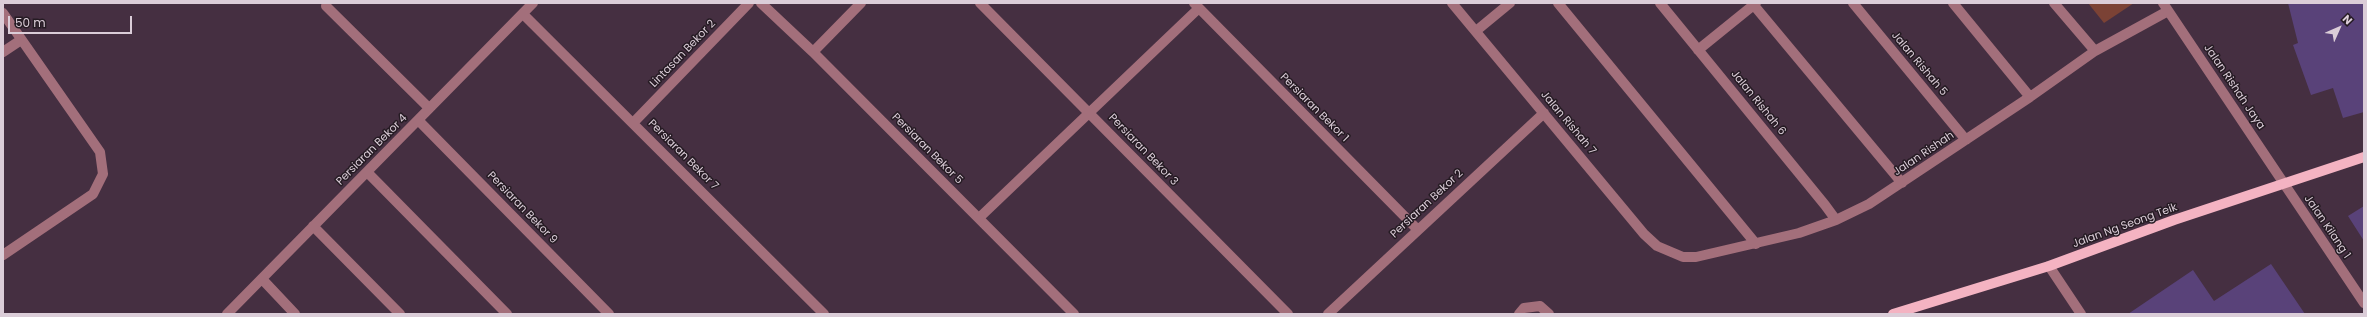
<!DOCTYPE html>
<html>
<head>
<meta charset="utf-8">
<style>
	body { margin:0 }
	#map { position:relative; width:2367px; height:317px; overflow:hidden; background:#452f41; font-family:Poppins,sans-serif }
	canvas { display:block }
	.frame { position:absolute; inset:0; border:4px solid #dbcdd8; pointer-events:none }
	.north { position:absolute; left:2319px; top:8px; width:40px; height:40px; -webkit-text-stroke:3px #251b23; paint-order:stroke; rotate:45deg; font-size:11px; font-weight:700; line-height:16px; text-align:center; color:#dbcdd8 }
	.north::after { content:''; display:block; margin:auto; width:14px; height:18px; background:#dbcdd8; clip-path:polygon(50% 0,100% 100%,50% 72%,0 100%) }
	.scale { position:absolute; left:8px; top:16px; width:124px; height:18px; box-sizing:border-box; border:2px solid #dbcdd8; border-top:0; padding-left:5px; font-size:12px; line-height:14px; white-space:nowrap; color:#dbcdd8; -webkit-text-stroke:3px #251b23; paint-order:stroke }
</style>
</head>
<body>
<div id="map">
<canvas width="2367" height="317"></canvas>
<div class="frame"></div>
<div class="north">N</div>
<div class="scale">50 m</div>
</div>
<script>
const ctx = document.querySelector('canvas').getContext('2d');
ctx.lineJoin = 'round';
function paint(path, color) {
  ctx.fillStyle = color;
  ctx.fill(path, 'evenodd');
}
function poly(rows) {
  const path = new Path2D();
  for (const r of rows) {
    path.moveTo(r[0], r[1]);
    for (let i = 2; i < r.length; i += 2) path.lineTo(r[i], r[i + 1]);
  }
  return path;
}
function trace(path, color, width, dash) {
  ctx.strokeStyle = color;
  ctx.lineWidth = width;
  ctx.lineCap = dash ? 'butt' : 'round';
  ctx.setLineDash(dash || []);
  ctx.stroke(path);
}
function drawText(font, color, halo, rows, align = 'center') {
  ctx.font = font + ' Poppins,sans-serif';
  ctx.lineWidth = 3;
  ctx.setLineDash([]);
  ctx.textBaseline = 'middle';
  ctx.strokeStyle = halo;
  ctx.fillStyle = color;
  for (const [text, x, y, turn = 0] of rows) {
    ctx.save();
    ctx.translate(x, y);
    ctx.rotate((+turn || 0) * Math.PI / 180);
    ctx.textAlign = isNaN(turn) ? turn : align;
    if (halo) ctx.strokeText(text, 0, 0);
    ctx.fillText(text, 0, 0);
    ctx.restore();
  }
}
paint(poly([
	[2088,3,2134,3,2104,23]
]), '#7b4235');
paint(poly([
	[2288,3,2364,3,2364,112,2343,118,2333,88,2311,95,2293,45,2298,43],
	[2364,206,2364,241,2348,216],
	[2271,264,2305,314,2128,314,2193,270,2214,301]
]), '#594279');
trace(poly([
	[761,3,813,52,1074,314],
	[980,3,1288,314],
	[1194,3,1417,229],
	[1452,3,1644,234,1657,246,1683,257,1696,257,1799,233,1836,220,1869,204,2030,97,2095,51,2168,11],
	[1558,3,1756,244],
	[1660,3,1825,205,1836,220],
	[1752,3,1902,183],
	[1853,3,1966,140],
	[1953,3,2030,97],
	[2054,3,2095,51],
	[2163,3,2364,303],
	[326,6,429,108],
	[3,13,100,152,103,174,93,194,3,255],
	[523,14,824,314],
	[1476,31,1510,3],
	[1698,50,1756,3],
	[3,52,21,40],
	[813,52,861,3],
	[418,120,609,314],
	[634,122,749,3],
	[367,172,507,314],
	[979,218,1199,8],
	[313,226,400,314],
	[2049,266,2081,314],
	[262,279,295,314],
	[227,314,533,3],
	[1328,314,1544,113],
	[1519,314,1524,308,1540,306,1549,314]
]), '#a36f7b', 10);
trace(poly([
	[1893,314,2049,266,2174,220,2364,157]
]), '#f4b3c2', 10);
drawText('11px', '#dbcdd8', '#251b23', [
	["Lintasan Bekor 2",683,54,-46],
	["Jalan Rishah 5",1919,64,50],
	["Jalan Rishah Jaya",2234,87,56],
	["Jalan Rishah 6",1758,103,51],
	["Persiaran Bekor 1",1314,108,45],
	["Jalan Rishah 7",1568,123,50],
	["Persiaran Bekor 5",927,149,45],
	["Persiaran Bekor 4",372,150,-45],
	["Persiaran Bekor 3",1143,150,46],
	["Jalan Rishah",1924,154,-34],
	["Persiaran Bekor 7",683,155,45],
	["Persiaran Bekor 2",1427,204,-43],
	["Persiaran Bekor 9",522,208,46],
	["Jalan Ng Seong Teik",2125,226,-20],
	["Jalan Kilang 1",2327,227,56]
]);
</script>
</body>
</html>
